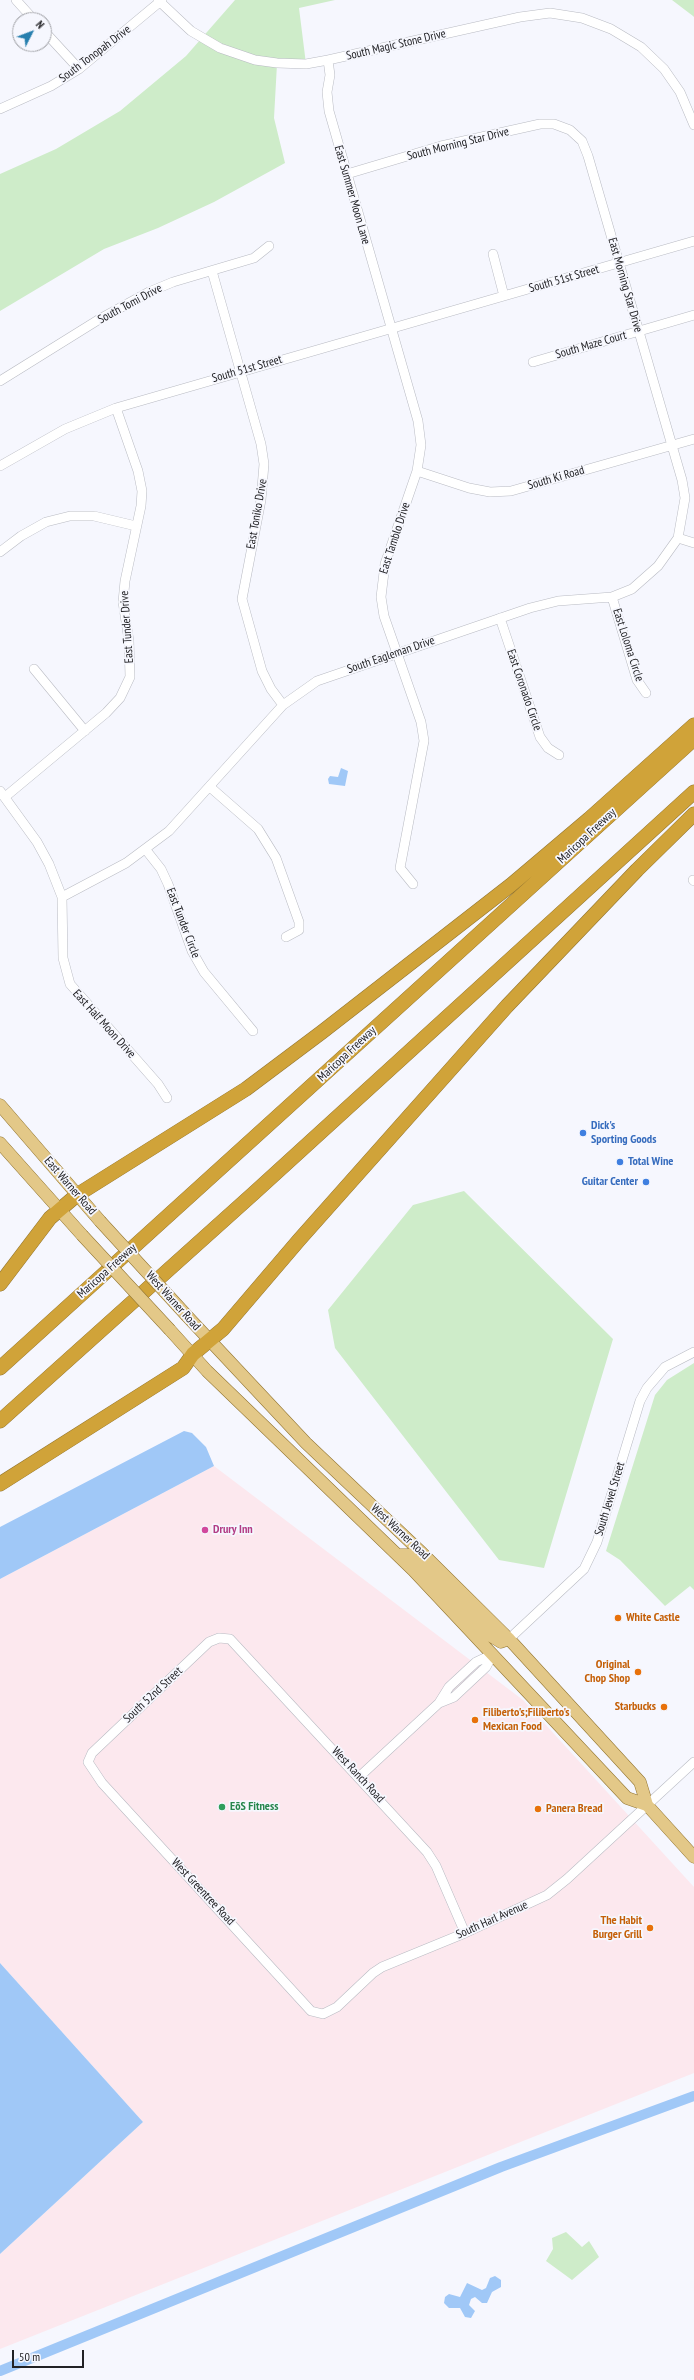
<!DOCTYPE html>
<html>
<head>
<meta charset="utf-8">
<style>
	body { margin:0 }
	#map { position:relative; width:694px; height:2380px; overflow:hidden; background:#f6f7fe; font-family:"PT Sans Narrow",sans-serif }
	canvas { display:block }
	.north { position:absolute; left:12px; top:12px; width:40px; height:40px; box-sizing:border-box; background:#f6f7fe; border:1px solid #a1a2a7; border-radius:50%; rotate:48deg; font-size:11px; font-weight:700; line-height:16px; text-align:center; color:#222225 }
	.north::after { content:''; display:block; margin:auto; width:14px; height:18px; background:#277fae; clip-path:polygon(50% 0,100% 100%,50% 72%,0 100%) }
	.scale { position:absolute; left:12px; top:2350px; width:72px; height:18px; box-sizing:border-box; border:2px solid #222225; border-top:0; padding-left:5px; font-size:12px; line-height:14px; white-space:nowrap; color:#222225; -webkit-text-stroke:3px #f6f7fe; paint-order:stroke }
</style>
</head>
<body>
<div id="map">
<canvas width="694" height="2380"></canvas>
<div class="north">N</div>
<div class="scale">50 m</div>
</div>
<script>
const ctx = document.querySelector('canvas').getContext('2d');
ctx.lineJoin = 'round';
function paint(path, color) {
  ctx.fillStyle = color;
  ctx.fill(path, 'evenodd');
}
function poly(rows) {
  const path = new Path2D();
  for (const r of rows) {
    path.moveTo(r[0], r[1]);
    for (let i = 2; i < r.length; i += 2) path.lineTo(r[i], r[i + 1]);
  }
  return path;
}
function trace(path, color, width, dash) {
  ctx.strokeStyle = color;
  ctx.lineWidth = width;
  ctx.lineCap = dash ? 'butt' : 'round';
  ctx.setLineDash(dash || []);
  ctx.stroke(path);
}
function drawText(font, color, halo, rows, align = 'center') {
  ctx.font = font + ' "PT Sans Narrow",sans-serif';
  ctx.lineWidth = 3.5;
  ctx.setLineDash([]);
  ctx.textBaseline = 'middle';
  ctx.strokeStyle = halo;
  ctx.fillStyle = color;
  for (const [text, x, y, turn = 0] of rows) {
    ctx.save();
    ctx.translate(x, y);
    ctx.rotate((+turn || 0) * Math.PI / 180);
    ctx.textAlign = isNaN(turn) ? turn : align;
    if (halo) ctx.strokeText(text, 0, 0);
    ctx.fillText(text, 0, 0);
    ctx.restore();
  }
}
paint(poly([
	[214,1466,523,1700,694,1887,694,2073,0,2349,0,2254,143,2122,0,1963,0,1579]
]), '#fce8ee');
paint(poly([
	[235,0,335,0,299,8,306,64,277,64,274,118,285,163,214,202,158,228,104,249,0,311,0,174,56,149,120,111,186,56],
	[672,0,694,0,694,17,693,16],
	[464,1191,613,1339,544,1568,499,1560,335,1348,328,1310,413,1205],
	[694,1363,694,1590,690,1586,665,1606,620,1560,606,1551,655,1395,667,1380],
	[566,2232,582,2247,589,2241,599,2257,572,2280,546,2261,553,2249,552,2238]
]), '#ceecc9');
paint(poly([
	[341,768,348,771,345,786,329,784,328,779,330,776,338,777],
	[184,1431,192,1433,206,1447,214,1466,0,1579,0,1527],
	[0,1963,143,2122,0,2254],
	[495,2276,501,2280,501,2287,492,2292,487,2303,482,2303,475,2297,471,2299,469,2305,475,2311,471,2318,465,2317,460,2308,449,2308,444,2303,445,2297,449,2294,460,2297,467,2283,482,2290,486,2288,490,2278]
]), '#a0c8f7');
trace(poly([
	[0,2371,501,2167,694,2096]
]), '#a0c8f7', 10);
const minor = poly([
	[16,0,34,20],
	[158,0,191,31,220,48,255,60,277,63,306,64,328,60,520,17,550,13,582,18,611,29,641,47,664,69,680,92,694,125],
	[44,31,79,69],
	[328,60,330,75,327,92,329,111,418,421,421,445,417,471,385,564,381,597,384,616,421,722,424,741,400,868,413,884],
	[0,109,51,86,79,69,162,0],
	[493,254,504,296],
	[212,271,261,444,264,464,261,500,242,599,262,671,271,689,283,705],
	[533,362,694,315],
	[0,381,98,320,149,292,173,282,254,258,269,246],
	[0,466,65,429,116,408,694,241],
	[417,471,469,488,490,492,511,491,694,439],
	[678,538,694,543],
	[0,552,21,536,46,522,70,516,94,516,136,526],
	[612,597,637,680,646,693],
	[500,618,540,737,548,748,559,755],
	[34,669,85,731],
	[210,787,258,829,276,858,299,922,299,930,286,937],
	[0,791,37,842,49,864,62,897,63,958,70,984,158,1084,167,1098],
	[5,797,106,713,120,698,130,677,129,641,123,602,125,581,141,506,142,491,138,471,116,408],
	[146,850,161,869,168,884,192,951,204,972,253,1031],
	[693,880,694,881],
	[62,897,126,863,169,831,283,705,317,681,530,608,558,601,612,597,632,589,658,566,678,538,685,498,682,480,588,156,582,141,570,130,554,124,540,124,441,146,347,174],
	[509,1639,584,1569,597,1542,640,1401,647,1388,665,1367,694,1352],
	[439,1703,454,1697,486,1667,493,1654],
	[359,1777,439,1703,449,1687,476,1662,493,1654],
	[465,1933,436,1866,427,1852,230,1639,219,1638,209,1642,92,1753,88,1762,102,1783,311,2011,323,2014,337,2007,373,1973,382,1967,465,1933,547,1895,567,1879,694,1762]
]);
const major = poly([
	[0,1105,100,1221],
	[0,1143,82,1235],
	[187,1316,306,1443,422,1553,509,1639,640,1782,647,1805,694,1857],
	[170,1330,207,1371,413,1570,627,1798,647,1805],
	[400,1555,409,1555,420,1563,491,1636,501,1642,509,1639]
]);
const highway = poly([
	[0,1284,50,1218,77,1195,246,1089,322,1032,511,885,589,819,694,725],
	[0,1368,694,739],
	[0,1421,254,1193,694,792],
	[0,1484,183,1368,193,1354,223,1329,299,1240,507,1006,637,870,694,814]
]);
trace(minor, '#b9bbc3', 10);
trace(major, '#937632', 13);
trace(highway, '#937632', 15);
trace(minor, '#fff', 9);
trace(major, '#e3c888', 12);
trace(highway, '#d0a339', 14);
const majorBridge = poly([
	[100,1221,187,1316],
	[82,1235,170,1330]
]);
trace(majorBridge, '#937632', 13, []);
trace(majorBridge, '#e3c888', 12);
for (const [x, y, r, color] of [
	[583,1133,4,"#3f7fe0"],
	[620,1162,4,"#3f7fe0"],
	[646,1182,4,"#3f7fe0"],
	[205,1530,4,"#d1479c"],
	[618,1618,4,"#e8710a"],
	[638,1672,4,"#e8710a"],
	[664,1707,4,"#e8710a"],
	[475,1720,4,"#e8710a"],
	[222,1807,4,"#2e9e5b"],
	[538,1809,4,"#e8710a"],
	[650,1928,4,"#e8710a"]
]) {
  const dot = new Path2D();
  dot.arc(x, y, r, 0, 2 * Math.PI);
  ctx.fillStyle = color;
  ctx.fill(dot);
  trace(dot, '#f6f7fe', 1.5);
}
drawText('12px', '#222225', '#f6f7fe', [
	["South Magic Stone Drive",396,45,-13],
	["South Tonopah Drive",95,54,-37],
	["South Morning Star Drive",458,144,-14],
	["East Summer Moon Lane",352,195,74],
	["South 51st Street",564,279,-16],
	["East Morning Star Drive",625,285,74],
	["South Tomi Drive",130,304,-28],
	["South Maze Court",591,345,-16],
	["South 51st Street",247,369,-16],
	["South Ki Road",556,478,-16],
	["East Toniko Drive",257,514,-80],
	["East Tamblo Drive",395,538,-72],
	["East Tunder Drive",127,627,-94],
	["East Loloma Circle",628,645,72],
	["South Eagleman Drive",391,655,-19],
	["East Coronado Circle",524,690,71],
	["Maricopa Freeway",587,836,-43],
	["East Tunder Circle",183,923,69],
	["East Half Moon Drive",104,1024,48],
	["Maricopa Freeway",347,1054,-43],
	["East Warner Road",70,1186,49],
	["Maricopa Freeway",107,1271,-42],
	["West Warner Road",173,1301,48],
	["South Jewel Street",610,1499,-73],
	["West Warner Road",400,1532,43],
	["South 52nd Street",153,1695,-43],
	["West Ranch Road",358,1775,47],
	["West Greentree Road",203,1892,47],
	["South Harl Avenue",492,1920,-24]
]);
drawText('bold 12px', '#366cbe', '#f6f7fe', [
	["Dick's",591,1126],
	["Sporting Goods",591,1140],
	["Total Wine",628,1162],
	["Guitar Center",638,1182,"right"]
], 'left');
drawText('bold 12px', '#b23c85', '#f6f7fe', [
	["Drury Inn",213,1530]
], 'left');
drawText('bold 12px', '#c56008', '#f6f7fe', [
	["White Castle",626,1618],
	["Original",630,1665,"right"],
	["Chop Shop",630,1679,"right"],
	["Starbucks",656,1707,"right"],
	["Filiberto's;Filiberto's",483,1713],
	["Mexican Food",483,1727],
	["Panera Bread",546,1809],
	["The Habit",642,1921,"right"],
	["Burger Grill",642,1935,"right"]
], 'left');
drawText('bold 12px', '#27864d', '#f6f7fe', [
	["EōS Fitness",230,1807]
], 'left');
</script>
</body>
</html>
